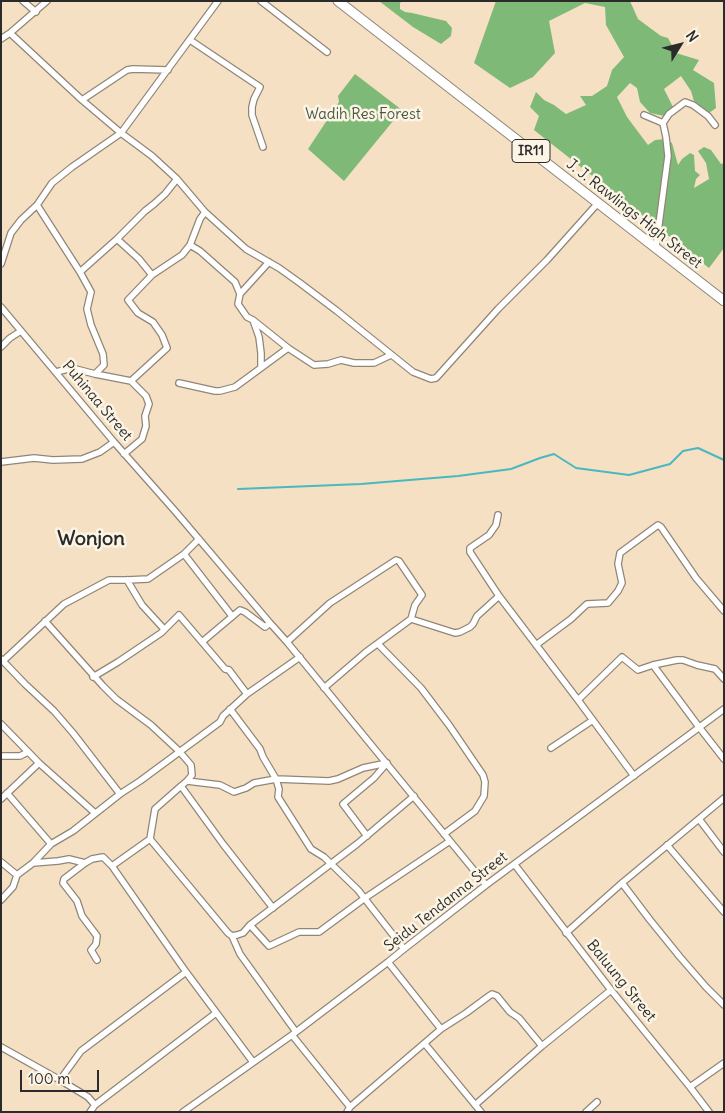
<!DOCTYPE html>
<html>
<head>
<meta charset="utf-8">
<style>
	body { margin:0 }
	#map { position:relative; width:725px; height:1113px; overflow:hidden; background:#f5e0c4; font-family:Delius,sans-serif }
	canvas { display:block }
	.frame { position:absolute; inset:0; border:2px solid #2b2b2b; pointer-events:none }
	.north { position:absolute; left:655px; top:20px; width:50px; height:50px; -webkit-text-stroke:4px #fcf5e5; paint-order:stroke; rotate:54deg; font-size:14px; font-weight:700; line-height:20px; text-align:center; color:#2b2b2b }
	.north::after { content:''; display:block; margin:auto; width:18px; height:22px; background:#2b2b2b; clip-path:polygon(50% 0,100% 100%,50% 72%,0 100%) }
	.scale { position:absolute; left:20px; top:1070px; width:79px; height:22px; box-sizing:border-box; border:2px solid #2b2b2b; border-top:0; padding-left:6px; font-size:15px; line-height:18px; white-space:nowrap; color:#2b2b2b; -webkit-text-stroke:4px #fcf5e5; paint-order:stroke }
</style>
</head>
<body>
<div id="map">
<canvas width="725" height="1113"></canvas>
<div class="frame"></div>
<div class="north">N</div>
<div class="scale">100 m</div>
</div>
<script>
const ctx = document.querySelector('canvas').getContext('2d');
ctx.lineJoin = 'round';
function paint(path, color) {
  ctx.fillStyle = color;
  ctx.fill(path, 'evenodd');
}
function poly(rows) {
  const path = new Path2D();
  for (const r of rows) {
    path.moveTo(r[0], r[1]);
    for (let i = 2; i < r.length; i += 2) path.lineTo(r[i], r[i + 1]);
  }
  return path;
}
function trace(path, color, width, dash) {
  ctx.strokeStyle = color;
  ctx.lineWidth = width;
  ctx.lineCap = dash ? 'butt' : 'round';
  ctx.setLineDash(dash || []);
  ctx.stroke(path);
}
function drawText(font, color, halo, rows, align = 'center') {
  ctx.font = font + ' Delius,sans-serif';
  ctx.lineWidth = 5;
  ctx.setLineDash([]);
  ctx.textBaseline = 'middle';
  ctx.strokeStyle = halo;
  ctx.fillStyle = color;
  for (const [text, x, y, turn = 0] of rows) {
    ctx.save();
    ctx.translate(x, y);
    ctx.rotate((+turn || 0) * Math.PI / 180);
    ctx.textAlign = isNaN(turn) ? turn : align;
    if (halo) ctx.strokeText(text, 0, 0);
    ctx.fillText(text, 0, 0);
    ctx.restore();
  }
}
paint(poly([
	[379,1,402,1,400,3,400,9,405,12,412,13,446,21,452,28,451,36,441,44,413,27],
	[496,1,630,1,638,19,661,36,668,38,676,53,699,60,693,70,714,83,716,108,709,113,694,101,691,91,681,76,664,89,673,107,664,116,650,113,640,102,637,88,630,83,617,97,627,117,648,145,655,140,666,139,672,143,678,165,682,159,690,153,694,155,695,171,700,175,696,179,694,188,709,179,706,163,698,151,704,147,711,150,721,164,724,163,724,248,709,268,534,130,539,116,530,107,536,92,544,100,554,105,566,114,586,105,580,96,592,96,607,86,612,70,624,57,606,25,605,7,585,3,549,21,555,53,533,77,510,88,474,63],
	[355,74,402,110,344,181,308,149,339,102,338,96]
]), '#7fb978');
trace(poly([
	[238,489,361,484,458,476,511,469,540,458,554,454,576,468,629,475,670,464,683,451,698,448,724,460]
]), '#49b8bf', 2);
const minor = poly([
	[23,1,36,12],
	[261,1,327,52],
	[10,33,82,100,121,133,152,156,177,179,205,212,246,249,279,268,300,283,337,311,413,372,431,379,436,378,498,309,547,260,598,203],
	[1,39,10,33,47,1],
	[190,40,260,87,254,99,252,107,252,115,263,147],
	[82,100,127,70,133,69,168,70],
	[644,115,663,123],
	[37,205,80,272,91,292,87,309,91,325,103,354,104,365,95,374],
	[117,239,139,259,152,275],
	[190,245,200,251,235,282,240,294,238,304,247,317,253,320,288,348,314,365,328,364,341,360,354,363,374,363,391,355],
	[656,247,668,156,666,137,663,123,669,114,685,102,693,105,708,116,715,125],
	[1,264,11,233,21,220,37,205,52,183,72,167,121,133,218,1],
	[80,272,117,239,145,211,154,204,165,194,177,179],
	[240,294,269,262],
	[1,307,114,442,175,511,270,623,287,642,486,885],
	[253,320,259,337,261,353,261,367],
	[1,347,10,338,21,331],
	[56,372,72,368,95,374,131,381,146,396,149,404,145,416,146,426,142,439,124,454],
	[131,381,167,348,162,335,153,322,138,313,128,300,152,275,182,255,190,245,200,219,205,212],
	[179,383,215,391,220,391,235,387,288,348],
	[1,462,34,458,53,460,82,459,100,452,114,442],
	[498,515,496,525,489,535,470,548,470,552,499,596,578,700,634,776],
	[199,539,184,554,232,616],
	[127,580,142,605,164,629],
	[45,621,103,686,116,699,151,725,179,751,191,765,192,775,187,781,220,785,234,792,246,788,254,783,276,779,329,781,338,779,363,768,387,763],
	[202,642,240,610,245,612,265,627,270,623],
	[287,642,330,603,396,560,399,561,422,595,415,605,411,619],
	[378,644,421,688,449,725,483,775,485,782,484,796,475,811,444,834],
	[536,645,571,619,587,604,608,603,618,591,622,583,618,564,620,553,658,525,661,527,696,578,724,611],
	[1,659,25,684,54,711,73,733,120,794],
	[3,661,64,604,109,580,127,580,148,579,184,554],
	[653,665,699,727,724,759],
	[93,677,118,662,161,633,179,615,225,669,229,670,247,694],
	[324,688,366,652,411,619,455,633,460,632,470,627,473,624,477,616,499,596],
	[578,700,622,657,638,670,653,665,677,660,683,660,697,665,715,669,724,679],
	[230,709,260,749,263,757,276,779,279,789,278,797,311,849,324,857,358,890,404,949],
	[1,724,39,763,95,813],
	[551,748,593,720],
	[1,756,20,756,28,752],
	[187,781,181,786,223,844,273,908],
	[7,793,51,844],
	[1,799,39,763],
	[699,819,724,852],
	[367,836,343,804,374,778,387,763],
	[150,839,228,933,232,936,237,935,243,933,250,925,357,844,414,796],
	[667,845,724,912],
	[1,862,17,875],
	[33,863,58,861,69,859,85,863],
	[515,865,611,990,690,1087,709,1112],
	[112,866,150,839,155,809,181,786],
	[622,883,650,920,680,957,706,987,724,1005],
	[1,900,13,887,17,875,33,863,51,844,73,831,120,794,140,781,220,722,223,716,247,694,300,657],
	[250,925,269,946,299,932,319,932,365,898,450,841],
	[566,933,622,883,724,798],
	[232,936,240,954,296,1032],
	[97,960,91,950,96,944,97,936,82,916,77,901,63,883,64,879,85,863,92,859,103,857,112,866,186,972,253,1062],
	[388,962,441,1029],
	[292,1035,350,1107],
	[425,1044,481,1112],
	[1,1047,60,1080,88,1097,95,1105],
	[60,1080,81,1051,186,972],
	[690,1087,724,1063],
	[475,1105,542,1046,611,990],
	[90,1112,95,1105,216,1013],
	[183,1112,292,1035,388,962,404,949,486,885,724,709],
	[347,1112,350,1107,441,1029,466,1013,489,996,492,994,497,996,510,1012,519,1018,542,1046],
	[586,1112,597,1102]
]);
const primary = poly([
	[338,1,724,301]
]);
trace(minor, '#908678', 8);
trace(primary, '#908678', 11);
trace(minor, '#fff', 5.5);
trace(primary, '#fff', 9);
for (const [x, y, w] of [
	[531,151,38]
]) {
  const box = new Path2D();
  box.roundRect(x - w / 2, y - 11.5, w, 23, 4);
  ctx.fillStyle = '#fcf5e5';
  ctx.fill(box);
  trace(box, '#2b2b2b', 1);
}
drawText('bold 14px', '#2b2b2b', null, [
	["IR11",531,151]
]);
drawText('15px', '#485643', '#fcf5e5', [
	["Wadih Res Forest",363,115]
]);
drawText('15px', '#2b2b2b', '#fcf5e5', [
	["J. J. Rawlings High Street",634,214,38],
	["Puhinaa Street",97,401,50],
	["Seidu Tendanna Street",446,902,-38],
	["Baluung Street",621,981,51]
]);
drawText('bold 20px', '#2b2b2b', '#fcf5e5', [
	["Wonjon",91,539]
]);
</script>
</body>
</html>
